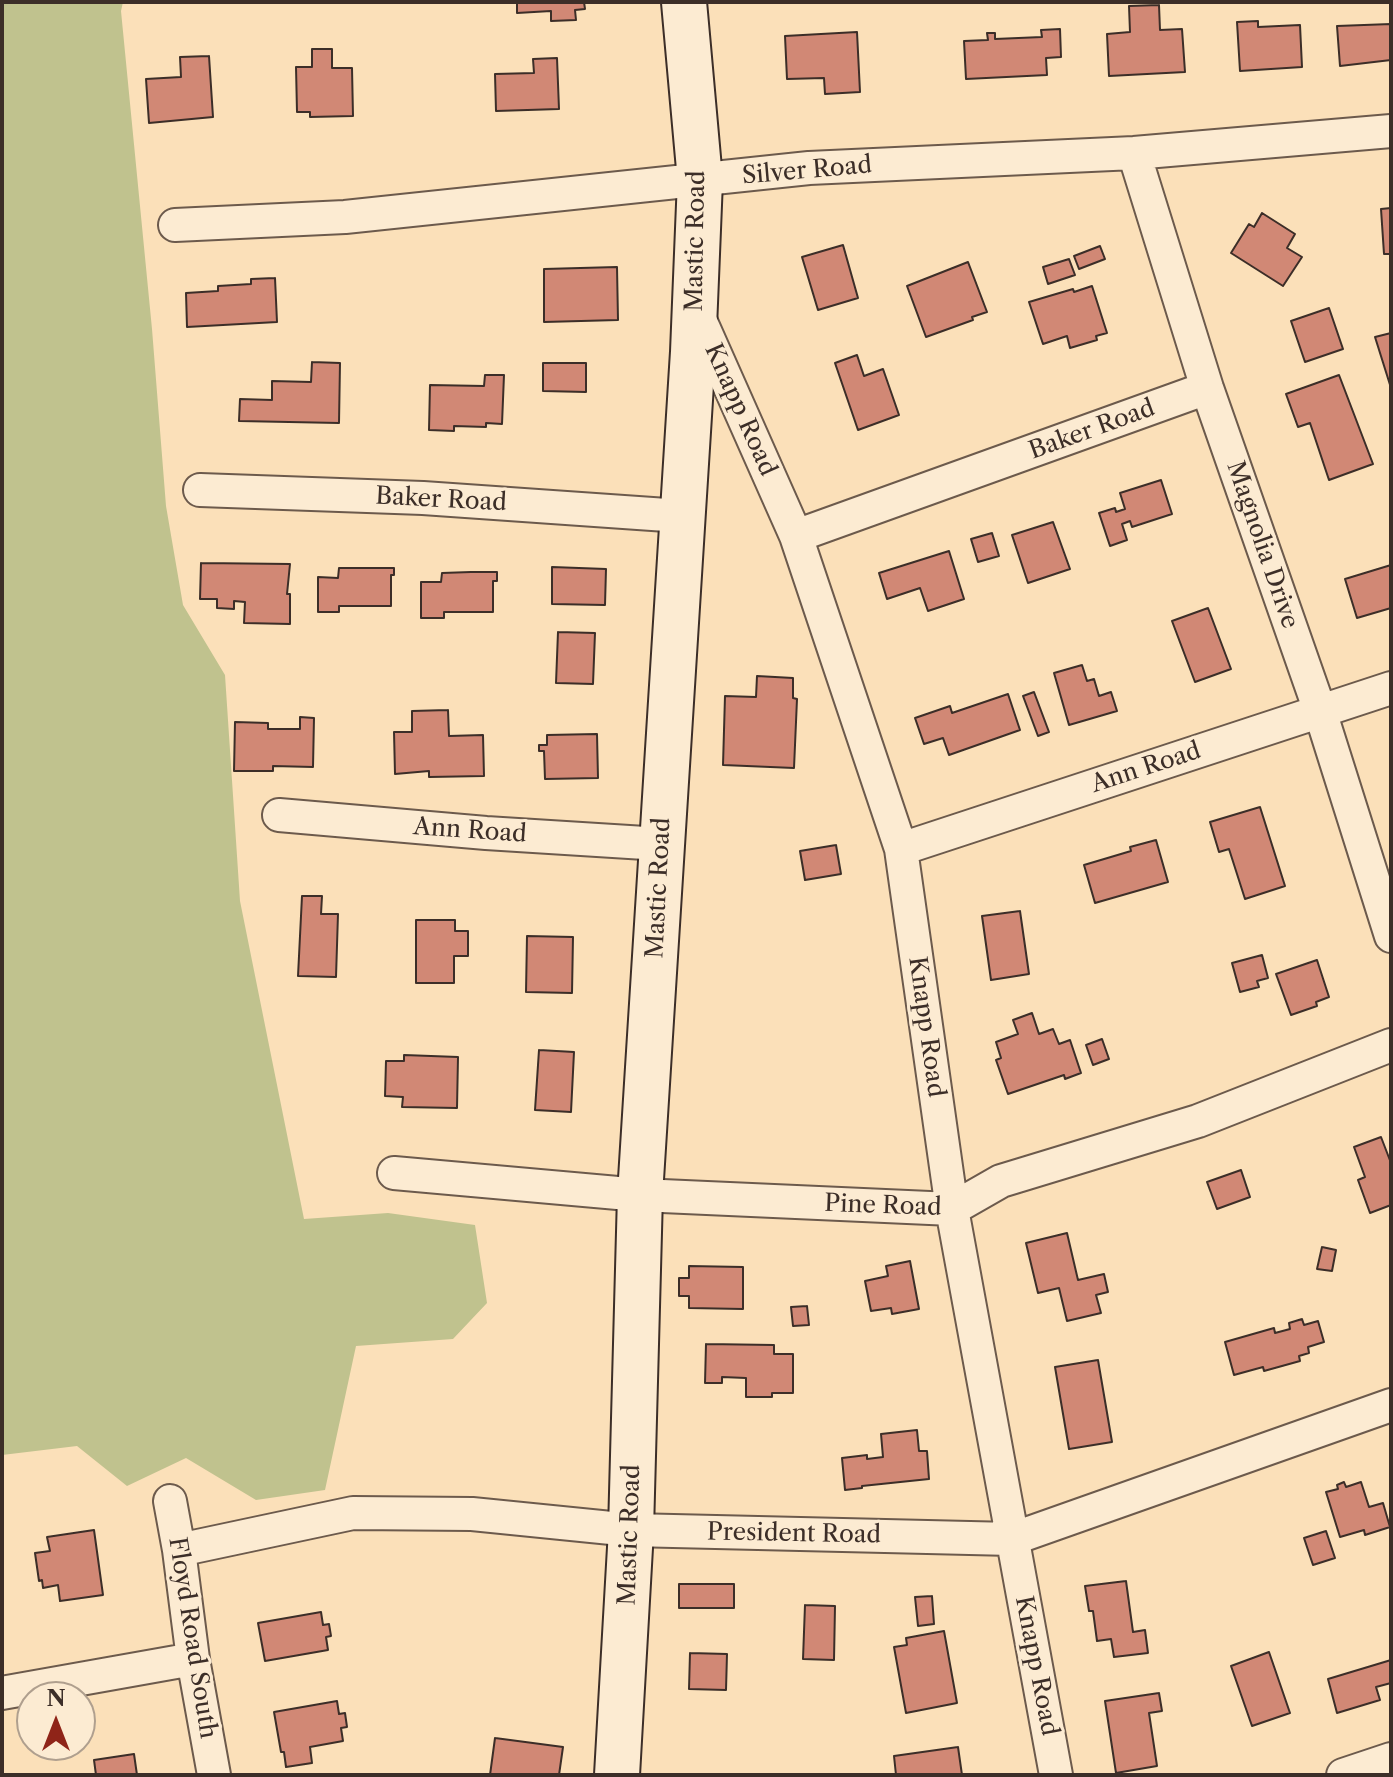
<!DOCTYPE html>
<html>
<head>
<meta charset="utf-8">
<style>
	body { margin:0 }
	#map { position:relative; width:1393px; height:1777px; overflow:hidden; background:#fbe0b9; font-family:"Libre Caslon Text",serif }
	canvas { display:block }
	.frame { position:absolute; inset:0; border:4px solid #3c2e28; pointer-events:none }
	.north { position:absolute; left:16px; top:1681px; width:80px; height:80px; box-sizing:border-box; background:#fcebd2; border:2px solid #af9f8e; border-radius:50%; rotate:0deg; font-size:22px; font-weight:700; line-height:32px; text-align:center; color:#3c2e28 }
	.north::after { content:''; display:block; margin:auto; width:28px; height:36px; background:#8f2418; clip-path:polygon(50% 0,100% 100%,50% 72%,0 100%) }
</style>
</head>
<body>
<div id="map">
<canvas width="1393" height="1777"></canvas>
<div class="frame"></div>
<div class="north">N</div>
</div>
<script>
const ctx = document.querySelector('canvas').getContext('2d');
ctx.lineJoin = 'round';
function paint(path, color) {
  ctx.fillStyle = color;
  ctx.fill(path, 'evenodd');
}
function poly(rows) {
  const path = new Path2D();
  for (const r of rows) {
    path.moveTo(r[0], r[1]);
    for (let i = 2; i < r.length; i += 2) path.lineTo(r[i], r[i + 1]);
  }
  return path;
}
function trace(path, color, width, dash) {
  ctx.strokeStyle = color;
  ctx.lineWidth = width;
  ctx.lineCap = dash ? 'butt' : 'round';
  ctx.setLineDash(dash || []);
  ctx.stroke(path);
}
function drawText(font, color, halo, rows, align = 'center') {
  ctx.font = font + ' "Libre Caslon Text",serif';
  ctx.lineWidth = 6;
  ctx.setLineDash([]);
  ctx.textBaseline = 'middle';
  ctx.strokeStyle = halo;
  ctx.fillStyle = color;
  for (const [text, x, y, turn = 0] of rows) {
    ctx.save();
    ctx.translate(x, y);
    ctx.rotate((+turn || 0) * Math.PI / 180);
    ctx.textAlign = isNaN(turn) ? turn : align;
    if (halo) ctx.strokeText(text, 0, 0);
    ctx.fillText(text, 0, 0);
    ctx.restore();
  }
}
paint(poly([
	[2,2,123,2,121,11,152,329,166,506,183,605,225,675,240,901,304,1219,388,1213,475,1225,487,1303,453,1339,356,1346,325,1490,256,1500,186,1458,127,1486,77,1446,2,1455]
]), '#c0c28e');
const building = poly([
	[517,2,584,2,585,9,575,10,576,20,551,21,551,11,517,13,517,2],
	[1159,5,1160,30,1182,29,1185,72,1109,76,1107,34,1130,32,1129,6,1159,5],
	[1258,21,1258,27,1300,25,1302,67,1240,71,1237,22,1258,21],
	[1391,24,1391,60,1340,66,1337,26,1391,24],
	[1060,29,1061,57,1046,58,1047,75,966,79,964,41,988,40,987,33,995,33,995,39,1042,37,1041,30,1060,29],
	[857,32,860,92,825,94,824,78,787,79,785,36,857,32],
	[312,49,332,49,332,68,352,68,353,116,310,117,310,112,297,112,296,67,312,67,312,49],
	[209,56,213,117,149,123,146,79,181,77,180,57,209,56],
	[557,58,559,109,496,111,495,74,534,73,533,59,557,58],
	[1391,208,1391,254,1384,254,1381,209,1391,208],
	[1262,213,1295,234,1287,248,1302,257,1283,286,1231,253,1249,224,1254,227,1262,213],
	[843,245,858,298,818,310,802,257,843,245],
	[1100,246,1105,259,1079,269,1074,256,1100,246],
	[1069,259,1075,275,1048,284,1043,267,1069,259],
	[968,262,987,312,972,317,973,320,926,337,907,286,968,262],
	[617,267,618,320,544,322,544,269,617,267],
	[275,278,277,322,187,327,186,293,218,291,218,286,251,284,251,279,275,278],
	[1092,286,1107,333,1096,336,1097,340,1070,348,1067,336,1043,344,1029,302,1073,289,1074,292,1092,286],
	[1329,308,1343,349,1305,362,1291,321,1329,308],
	[1391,333,1391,388,1375,337,1391,333],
	[857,355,864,376,883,369,899,415,858,430,835,363,857,355],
	[312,362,340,363,339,423,239,421,240,399,272,400,272,381,311,382,312,362],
	[543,363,586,363,586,392,543,391,543,363],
	[485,375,504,375,502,424,486,423,486,427,454,426,454,431,429,430,430,385,484,386,485,375],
	[1339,375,1373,464,1329,480,1310,423,1298,427,1286,394,1339,375],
	[1161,480,1172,514,1132,527,1130,521,1122,524,1127,540,1110,546,1099,513,1115,508,1116,512,1125,509,1120,493,1161,480],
	[1053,522,1070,569,1028,583,1012,535,1053,522],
	[992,533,999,556,978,562,971,539,992,533],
	[949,551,964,599,928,611,920,588,887,599,879,573,949,551],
	[201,563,290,564,287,594,290,594,290,624,244,623,245,602,234,601,234,609,217,608,217,599,200,599,201,563],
	[1391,565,1391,608,1357,618,1345,579,1391,565],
	[552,567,606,569,605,605,552,604,552,567],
	[339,568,394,568,394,575,391,575,391,606,339,606,339,612,318,612,318,577,338,578,339,568],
	[471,572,497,572,497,581,493,581,493,612,444,612,444,618,421,618,421,582,441,582,442,573,471,572],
	[1208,608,1231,669,1195,682,1172,621,1208,608],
	[558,632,595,633,593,684,556,683,558,632],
	[1082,665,1087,681,1094,679,1099,696,1111,692,1117,711,1069,725,1054,673,1082,665],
	[757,676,793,678,793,698,797,699,794,768,723,765,725,696,756,697,757,676],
	[1034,692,1049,732,1038,736,1023,696,1034,692],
	[1008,694,1020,730,949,755,943,738,924,744,915,718,950,706,952,713,1008,694],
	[448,710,449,736,483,735,484,776,429,777,429,771,395,774,394,732,412,732,412,711,448,710],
	[300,717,314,718,313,767,273,766,273,771,234,771,235,722,268,723,268,729,300,729,300,717],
	[597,734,598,778,545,779,544,751,539,751,539,745,547,745,547,735,597,734],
	[1260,807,1285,886,1245,899,1229,849,1219,852,1210,822,1260,807],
	[1156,840,1168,882,1095,903,1084,865,1131,851,1130,847,1156,840],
	[836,845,841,874,805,880,800,851,836,845],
	[302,896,322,896,321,914,338,914,336,977,298,976,302,896],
	[1020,911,1029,974,991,980,982,916,1020,911],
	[416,920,455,920,455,931,468,931,468,956,454,956,454,983,416,983,416,920],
	[527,936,573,937,572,993,526,992,527,936],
	[1262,955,1268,978,1257,981,1259,987,1240,992,1232,963,1262,955],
	[1317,960,1329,997,1316,1002,1317,1006,1291,1015,1276,974,1317,960],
	[1032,1013,1039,1034,1053,1029,1059,1044,1070,1040,1081,1073,1065,1079,1064,1075,1008,1094,996,1060,1001,1058,996,1042,1018,1034,1013,1020,1032,1013],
	[1102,1039,1109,1059,1093,1065,1086,1045,1102,1039],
	[539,1050,574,1052,571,1112,535,1110,539,1050],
	[404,1055,458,1057,457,1108,402,1107,403,1097,385,1096,386,1061,404,1061,404,1055],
	[1381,1137,1391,1163,1391,1205,1370,1213,1358,1180,1365,1177,1354,1147,1381,1137],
	[1241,1170,1250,1197,1217,1209,1207,1182,1241,1170],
	[1067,1233,1078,1280,1104,1274,1108,1292,1096,1295,1101,1313,1067,1321,1059,1288,1038,1293,1026,1243,1067,1233],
	[1322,1247,1336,1250,1332,1271,1317,1269,1322,1247],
	[910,1261,919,1309,892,1314,891,1308,871,1311,865,1281,888,1276,886,1266,910,1261],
	[689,1266,743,1267,743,1309,689,1308,689,1296,679,1296,679,1278,689,1278,689,1266],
	[807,1306,809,1325,793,1326,791,1307,807,1306],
	[1302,1319,1304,1325,1318,1321,1324,1342,1308,1347,1309,1353,1299,1356,1300,1361,1264,1371,1263,1367,1234,1375,1225,1342,1274,1328,1275,1333,1290,1329,1289,1323,1302,1319],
	[706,1344,774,1345,774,1354,793,1354,793,1393,772,1393,772,1397,746,1397,746,1378,722,1377,722,1383,705,1383,706,1344],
	[1098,1360,1112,1442,1069,1449,1055,1367,1098,1360],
	[917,1430,919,1451,927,1451,929,1479,862,1486,862,1488,845,1490,842,1458,867,1455,867,1459,883,1457,881,1434,917,1430],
	[1344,1482,1346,1487,1361,1482,1369,1507,1383,1503,1390,1527,1365,1535,1364,1530,1340,1537,1326,1492,1338,1489,1337,1485,1344,1482],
	[94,1530,103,1595,60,1601,58,1585,43,1588,42,1580,39,1581,35,1553,50,1551,47,1537,94,1530],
	[1326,1531,1335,1558,1313,1565,1304,1538,1326,1531],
	[1126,1581,1133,1632,1145,1630,1148,1653,1114,1657,1111,1639,1097,1641,1093,1611,1089,1611,1085,1586,1126,1581],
	[679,1584,734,1584,734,1608,679,1608,679,1584],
	[932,1596,934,1624,918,1626,915,1597,932,1596],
	[805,1605,835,1606,834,1660,803,1659,805,1605],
	[321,1612,323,1625,329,1624,331,1636,326,1637,328,1650,265,1661,258,1623,321,1612],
	[944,1631,957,1703,906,1713,894,1647,907,1645,906,1638,944,1631],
	[1269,1652,1290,1713,1252,1726,1231,1666,1269,1652],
	[690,1653,727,1654,726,1690,689,1689,690,1653],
	[1391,1660,1391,1683,1376,1687,1380,1700,1337,1713,1328,1679,1391,1660],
	[1159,1693,1162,1711,1149,1713,1157,1766,1116,1773,1105,1701,1159,1693],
	[337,1701,339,1714,345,1713,347,1727,341,1728,343,1741,310,1747,312,1763,286,1767,284,1752,281,1752,274,1712,337,1701],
	[495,1738,563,1747,559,1775,490,1775,495,1738],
	[958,1747,962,1775,896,1775,894,1756,958,1747],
	[134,1754,137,1775,96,1775,94,1760,134,1754]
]);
paint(building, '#d18875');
trace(building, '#3c2e28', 2);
const street = poly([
	[1134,153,1207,388,1320,711,1391,936],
	[175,225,345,217,809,168,1134,153,1391,131],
	[697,313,796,536,901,849,952,1209,1056,1775],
	[200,490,423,498,681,516],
	[796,536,1207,388],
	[279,815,486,833,661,844],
	[901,849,1391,688],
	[394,1173,640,1195,952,1209,1001,1181,1198,1121,1391,1045],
	[170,1501,179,1550,193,1659,214,1775],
	[179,1550,353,1513,472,1514,631,1530,1012,1539,1391,1405],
	[2,1693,193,1659],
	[1343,1775,1391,1759]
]);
const secondary = poly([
	[617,1775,631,1530,640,1195,693,352,700,180,684,2]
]);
trace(street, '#6c5a4c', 36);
trace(secondary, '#3c2e28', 48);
trace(street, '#fcebd2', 32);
trace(secondary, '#fcebd2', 44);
drawText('24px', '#3c2e28', '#fcebd2', [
	["Silver Road",807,171,-5],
	["Mastic Road",696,241,-89],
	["Knapp Road",740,410,66],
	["Baker Road",1092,430,-20],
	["Baker Road",441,500,3],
	["Magnolia Drive",1262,545,71],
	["Ann Road",1146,768,-18],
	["Ann Road",470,831,4],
	["Mastic Road",659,888,-87],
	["Knapp Road",926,1027,82],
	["Pine Road",883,1206,2],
	["President Road",794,1534,1],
	["Mastic Road",630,1535,-88],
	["Floyd Road South",192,1638,81],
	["Knapp Road",1036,1666,79]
]);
</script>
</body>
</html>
